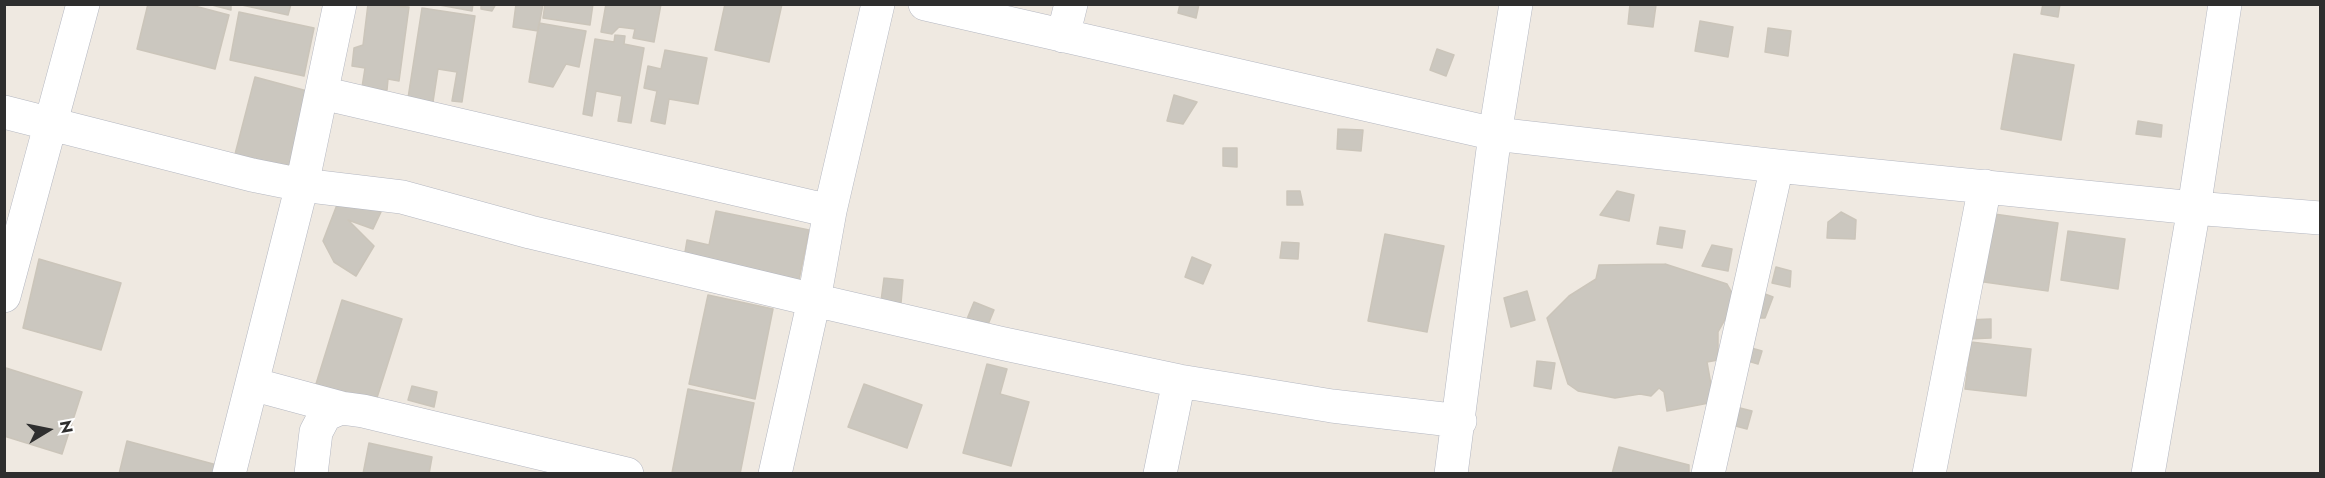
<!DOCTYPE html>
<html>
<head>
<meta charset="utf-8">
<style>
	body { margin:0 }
	#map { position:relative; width:2325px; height:478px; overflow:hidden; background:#efe9e1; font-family:Jost,sans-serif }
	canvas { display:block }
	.frame { position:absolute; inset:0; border:6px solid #2e2e2e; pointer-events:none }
	.north { position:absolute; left:18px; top:400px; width:60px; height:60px; -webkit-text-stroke:4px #fff; paint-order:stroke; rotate:80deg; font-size:16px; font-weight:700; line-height:24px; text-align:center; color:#2e2e2e }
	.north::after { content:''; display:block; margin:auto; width:21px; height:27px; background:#2e2e2e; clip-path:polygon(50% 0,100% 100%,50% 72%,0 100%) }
</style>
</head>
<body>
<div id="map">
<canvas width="2325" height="478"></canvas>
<div class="frame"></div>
<div class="north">N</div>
</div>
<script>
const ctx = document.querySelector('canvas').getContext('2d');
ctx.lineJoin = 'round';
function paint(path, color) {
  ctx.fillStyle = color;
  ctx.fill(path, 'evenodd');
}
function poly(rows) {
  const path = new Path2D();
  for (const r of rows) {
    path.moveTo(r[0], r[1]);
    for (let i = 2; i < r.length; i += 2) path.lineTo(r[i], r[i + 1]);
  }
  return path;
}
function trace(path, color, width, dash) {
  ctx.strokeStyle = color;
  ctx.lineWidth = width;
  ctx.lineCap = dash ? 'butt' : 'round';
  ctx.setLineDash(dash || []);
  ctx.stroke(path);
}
const building = poly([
	[148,4,187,4,229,15,215,69,137,49,148,4],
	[208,4,231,4,231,10,208,4],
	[237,4,291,4,288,15,237,4],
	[368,4,409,7,399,81,388,79,387,90,362,87,365,68,352,66,354,48,363,45,368,4],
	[434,4,473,4,472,11,434,4],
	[481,4,496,4,492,11,481,9,481,4],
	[516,4,543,4,538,31,513,27,516,4],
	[545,4,593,4,590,25,543,18,545,4],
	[606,4,661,4,654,42,633,38,635,29,619,27,612,34,601,32,606,4],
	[725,4,782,4,769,62,715,50,725,4],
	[1180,4,1199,4,1196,18,1178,13,1180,4],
	[1630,4,1656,5,1653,27,1628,24,1630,4],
	[2043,4,2060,4,2058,17,2041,14,2043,4],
	[422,8,475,16,462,102,452,101,457,72,438,69,433,102,408,98,422,8],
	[239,12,314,28,304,76,230,60,239,12],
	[1700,21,1733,27,1728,57,1695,51,1700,21],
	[539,23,586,31,579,67,566,64,553,87,529,82,539,23],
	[1768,28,1791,31,1788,56,1765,52,1768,28],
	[615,35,625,36,624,44,644,48,631,123,618,121,622,96,596,91,592,116,583,114,595,39,614,42,615,35],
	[1437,49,1454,55,1446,76,1430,70,1437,49],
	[665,50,707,58,698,104,669,99,665,124,651,121,657,91,644,88,648,66,661,69,665,50],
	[2014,54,2074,65,2061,140,2001,129,2014,54],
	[255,77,311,92,290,177,233,162,255,77],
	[1174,95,1197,102,1183,124,1167,121,1174,95],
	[2138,121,2162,125,2161,137,2136,134,2138,121],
	[1338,129,1363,130,1361,151,1337,149,1338,129],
	[1223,148,1237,148,1237,167,1223,166,1223,148],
	[1287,191,1300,191,1303,205,1287,205,1287,191],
	[1617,191,1634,195,1629,221,1600,215,1617,191],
	[340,197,381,212,373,229,348,220,374,246,356,276,334,262,323,241,340,197],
	[716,211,809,230,799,280,683,264,687,240,709,245,716,211],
	[1841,212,1856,220,1855,239,1827,238,1828,222,1841,212],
	[1987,213,2058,223,2048,291,1977,281,1987,213],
	[1660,227,1685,231,1682,248,1657,244,1660,227],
	[2068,231,2125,239,2118,289,2061,280,2068,231],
	[1385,234,1444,246,1427,332,1368,321,1385,234],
	[1282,242,1299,243,1298,259,1280,258,1282,242],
	[1712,245,1732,249,1728,271,1702,266,1712,245],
	[1192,257,1211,265,1203,284,1185,277,1192,257],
	[39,259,121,283,101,350,23,328,39,259],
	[1665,264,1727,284,1736,300,1718,332,1718,360,1707,362,1714,402,1667,411,1664,392,1659,388,1651,396,1640,394,1615,398,1578,391,1568,384,1547,318,1569,296,1596,279,1599,265,1665,264],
	[1776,267,1791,271,1790,287,1772,283,1776,267],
	[884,278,903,280,901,303,881,301,884,278],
	[1527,291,1535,320,1511,327,1504,298,1527,291],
	[1757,291,1773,297,1765,318,1748,318,1757,291],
	[708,295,773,309,755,399,689,384,708,295],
	[342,300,402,319,375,404,316,384,342,300],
	[974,302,994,310,987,327,967,319,974,302],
	[1991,319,1991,338,1967,339,1966,320,1991,319],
	[1971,342,2031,349,2026,396,1965,389,1971,342],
	[1744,346,1762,351,1758,364,1741,359,1744,346],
	[1537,361,1555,363,1551,389,1534,386,1537,361],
	[987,364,1007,369,1000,394,1029,402,1011,466,963,453,987,364],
	[6,368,82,392,62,454,4,436,4,374,6,368],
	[864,384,922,405,907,448,848,427,864,384],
	[412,386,437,392,434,407,408,400,412,386],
	[688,389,754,403,740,474,672,473,688,389],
	[1732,406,1752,411,1747,429,1728,424,1732,406],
	[127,441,217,465,215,474,119,474,127,441],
	[369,443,432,457,429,474,363,474,369,443],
	[1619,447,1689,465,1689,474,1612,474,1619,447]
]);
paint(building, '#cbc7bf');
trace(building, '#cbc5ba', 1.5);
const minor = poly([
	[925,4,1495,134,1777,166,2194,208,2320,218],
	[1063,36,1071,4],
	[322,93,830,211],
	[4,112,252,175,302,185,402,197,530,232,814,300,1000,343,1179,381],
	[4,296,83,4],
	[252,384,341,408],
	[229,474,302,185,340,4],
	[311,474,316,432,325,415,341,408,363,411,627,474],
	[775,474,814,300,830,211,878,4],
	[1160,474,1179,381,1332,406,1460,421],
	[1451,474,1495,134,1516,4],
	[1708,474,1777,166],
	[1929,474,1985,186],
	[2148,474,2194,208,2225,4]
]);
trace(minor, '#b4b7c1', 34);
trace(minor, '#fff', 33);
</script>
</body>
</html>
